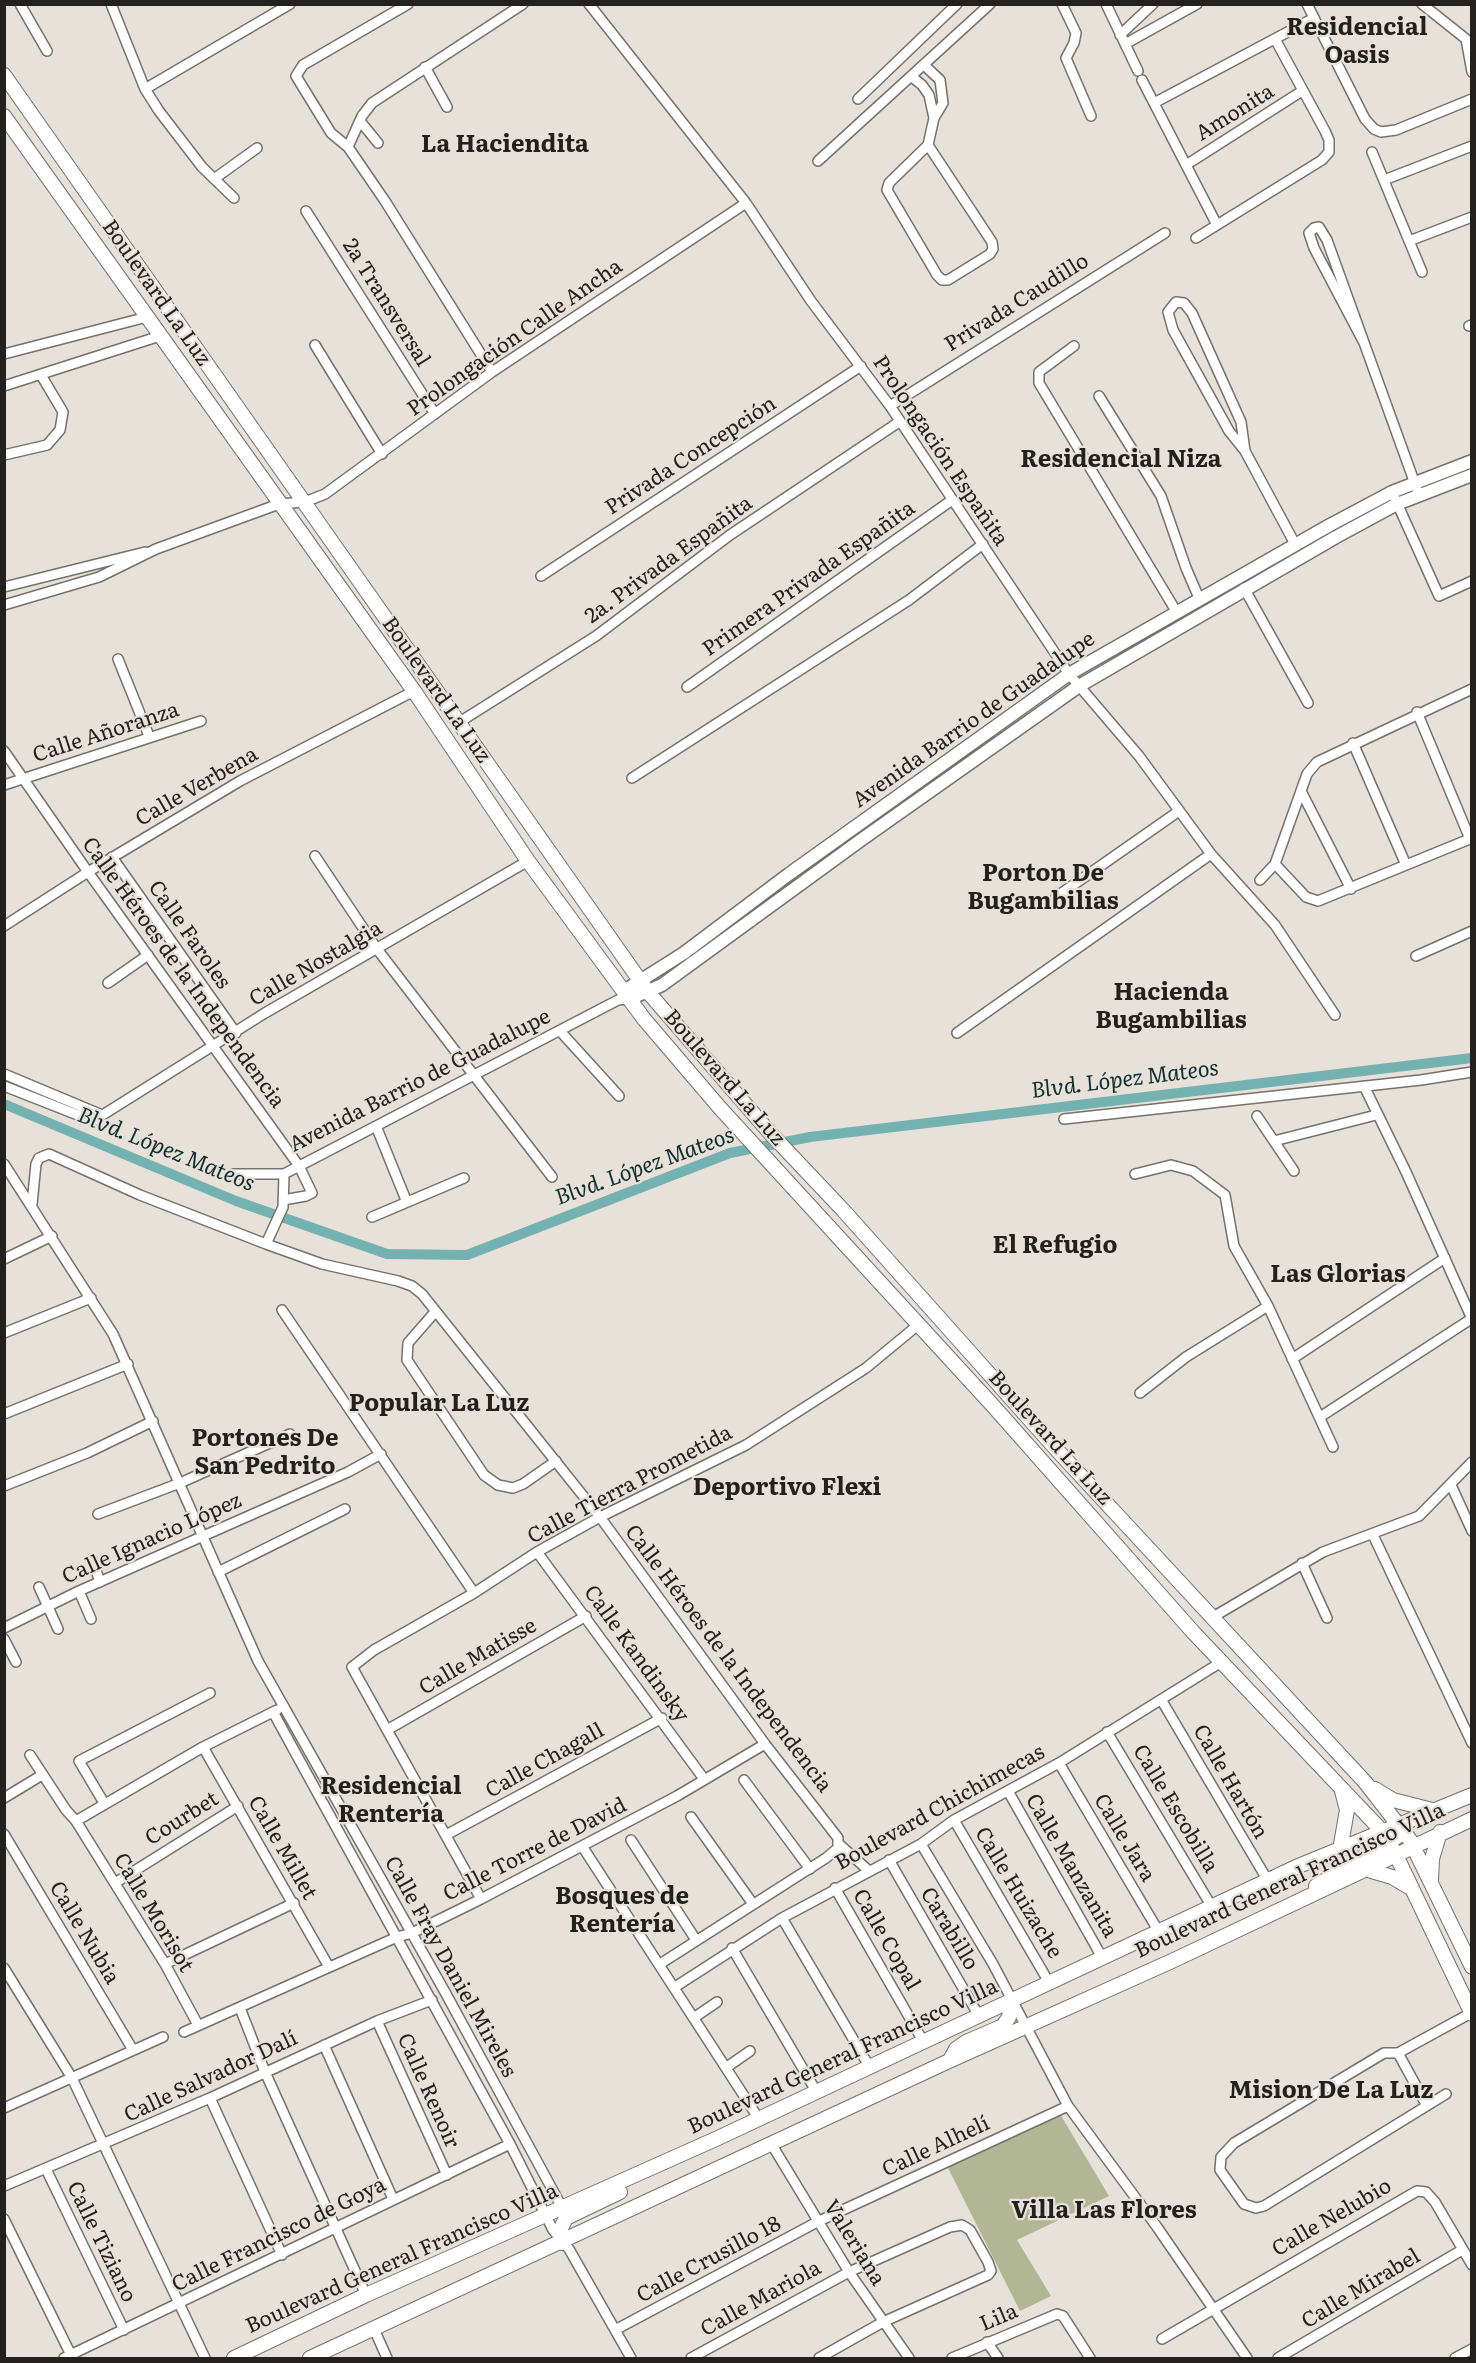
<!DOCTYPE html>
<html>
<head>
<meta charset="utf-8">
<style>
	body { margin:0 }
	#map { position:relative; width:1476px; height:2363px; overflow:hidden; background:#e7e1d9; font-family:Literata,serif }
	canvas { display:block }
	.frame { position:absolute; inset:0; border:6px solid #23211e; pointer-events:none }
</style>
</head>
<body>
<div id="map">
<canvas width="1476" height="2363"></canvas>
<div class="frame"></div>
</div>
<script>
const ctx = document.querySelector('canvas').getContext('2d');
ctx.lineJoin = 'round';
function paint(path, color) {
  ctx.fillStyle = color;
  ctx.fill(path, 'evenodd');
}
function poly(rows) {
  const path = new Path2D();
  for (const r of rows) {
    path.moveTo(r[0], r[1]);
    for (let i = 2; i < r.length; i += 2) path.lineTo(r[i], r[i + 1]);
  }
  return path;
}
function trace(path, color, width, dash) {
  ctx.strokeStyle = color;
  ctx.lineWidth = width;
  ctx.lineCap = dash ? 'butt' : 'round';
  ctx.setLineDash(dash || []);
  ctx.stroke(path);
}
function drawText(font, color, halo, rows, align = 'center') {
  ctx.font = font + ' Literata,serif';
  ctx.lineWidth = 4.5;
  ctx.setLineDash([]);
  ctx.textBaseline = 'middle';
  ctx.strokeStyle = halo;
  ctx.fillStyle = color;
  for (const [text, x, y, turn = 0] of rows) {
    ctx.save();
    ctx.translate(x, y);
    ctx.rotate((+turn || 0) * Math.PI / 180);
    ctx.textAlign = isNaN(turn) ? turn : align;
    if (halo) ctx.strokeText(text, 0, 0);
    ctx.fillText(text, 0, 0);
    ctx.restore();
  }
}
paint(poly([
	[1060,2114,1109,2196,1017,2240,1051,2296,1020,2311,947,2166]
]), '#b1b794');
trace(poly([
	[4,1104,236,1201,387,1254,467,1255,730,1153,810,1137,1472,1058]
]), '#74b2b2', 10);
const minor = poly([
	[20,4,47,51],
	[111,4,145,89,159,111,202,167,234,198],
	[408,4,303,65,296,76,331,133,348,147,385,201,492,372],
	[589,4,746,203,811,301,890,406,1069,674,1139,756,1211,854,1275,925,1335,1015],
	[1062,4,1076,33,1074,43,1066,58,1091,116],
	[1106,4,1138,71],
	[1307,4,1365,119,1374,129,1381,132,1396,130,1472,99],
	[1422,4,1466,39,1472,72],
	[1120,35,1153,4],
	[1125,44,1197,4],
	[924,65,940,80,943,103,934,118,928,145,889,183,887,190,937,275,942,280,948,280,990,254,993,249,992,242,928,145],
	[425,67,447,107],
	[912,77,922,85,929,95,934,118],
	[1142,80,1217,225],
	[145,89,290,4],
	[858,99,957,4],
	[1154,103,1314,18],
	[360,121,378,143],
	[348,147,362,116,372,103,523,4],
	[1372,152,1422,272],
	[818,161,990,4],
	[1186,165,1302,91],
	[214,179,257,148],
	[1384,180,1472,146],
	[306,211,435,414],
	[1196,238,1322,160,1329,152,1329,140,1325,131,1275,39],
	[1409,241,1472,217],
	[1469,326,1472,325],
	[1363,341,1314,248,1309,233,1314,228,1319,227,1327,240,1419,495],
	[315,345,382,454],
	[1074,346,1039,372,1039,383,1176,611],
	[4,354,147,317],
	[4,386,160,336],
	[1099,396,1161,496,1186,568,1199,598],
	[890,406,1165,233],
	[1245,451,1241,422,1192,313,1184,303,1176,302,1168,312,1173,330,1229,431,1245,451,1295,544],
	[4,455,47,445,60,430,63,412,41,375],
	[1392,492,1439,596,1472,581],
	[541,576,861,366],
	[4,587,145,552],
	[1244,588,1308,703],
	[4,605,99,577,156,549,279,504,305,502,325,494,492,372,746,203],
	[118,659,149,736],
	[687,687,952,500],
	[1417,712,1470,839],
	[458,723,596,636,730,535,899,422],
	[1353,743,1406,865],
	[4,751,88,872,299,1166,312,1193,306,1196,283,1200],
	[632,778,909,600,983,544],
	[4,785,201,721],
	[1301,791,1351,889],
	[315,856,377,949,552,1177],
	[112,857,236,1033],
	[1275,864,1306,897,1318,901,1472,838],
	[1260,880,1275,864,1307,774,1317,762,1472,689],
	[1056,897,1179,811],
	[4,926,88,872,240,781,414,691],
	[1416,956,1472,931],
	[108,983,148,955],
	[560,1031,619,1096],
	[957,1033,1211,854],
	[4,1074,102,1115],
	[4,1086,93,1121,265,1013,528,861],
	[1364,1086,1406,1172,1472,1319],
	[1257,1116,1294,1171],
	[1064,1119,1421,1080,1472,1072],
	[376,1126,406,1200],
	[1274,1141,1376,1115],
	[4,1164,113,1334,258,1661,445,1992,564,2211],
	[233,1174,284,1174,618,1000,629,999],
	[1135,1174,1171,1165,1193,1171,1225,1195,1234,1246,1268,1306,1333,1447],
	[32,1204,36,1164,39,1158,49,1154,140,1195,266,1244,322,1264,398,1281,412,1286,422,1294,600,1517,765,1744,838,1838,838,1848,826,1858,660,1964],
	[372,1217,464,1178],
	[266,1244,283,1207,284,1174],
	[4,1259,52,1236],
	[282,1310,474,1593],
	[435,1312,408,1343,407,1360,484,1475,498,1485,513,1488,523,1484,556,1461],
	[4,1333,91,1298],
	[1292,1359,1445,1258],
	[1140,1393,1186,1357,1268,1306],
	[4,1414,128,1364],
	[1320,1417,1471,1319],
	[1451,1485,1472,1531],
	[4,1486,87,1453,153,1421],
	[98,1514,180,1483,290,1434],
	[1373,1535,1472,1743],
	[537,1552,704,1779],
	[92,1559,100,1582],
	[1302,1563,1327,1618],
	[218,1572,345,1509],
	[39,1587,58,1629],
	[79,1591,91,1619],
	[1213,1617,1323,1552,1419,1516,1472,1462],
	[4,1628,79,1591,348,1472,381,1454],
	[4,1639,16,1662],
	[1162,1701,1268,1881],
	[273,1712,510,2144,553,2230,569,2249,631,2358],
	[387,1730,586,1616],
	[1107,1732,1212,1907],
	[203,1747,329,1967],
	[30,1755,66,1810,76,1821,165,1964,198,2025],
	[1059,1763,1159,1932],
	[744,1780,810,1869],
	[1008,1791,1103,1959],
	[4,1798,42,1775],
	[104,1803,79,1761,210,1693],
	[691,1817,753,1904],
	[954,1820,1050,1984],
	[76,1821,203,1747,277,1710],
	[4,1834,133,2050],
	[446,1835,662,1718],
	[631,1840,696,1940],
	[839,1844,868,1870],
	[921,1844,993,1964,1068,2106,1157,2227,1247,2358],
	[582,1846,759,2119],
	[889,1860,979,2016],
	[115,1883,238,1806],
	[835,1888,923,2041],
	[481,1899,352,1667,374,1650,474,1593,537,1552,600,1517,746,1445,866,1368,918,1325],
	[782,1918,869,2066],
	[732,1948,816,2091],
	[165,1964,294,1903],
	[4,1968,72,2078,205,2358],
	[675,1987,782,1918,921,1844,954,1820,1059,1763,1223,1661],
	[240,2008,265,2072,366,2295],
	[695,2017,717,2002],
	[377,2021,447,2175],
	[184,2032,397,1937,412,1933,481,1899,677,1796,765,1744],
	[324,2045,393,2199],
	[1398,2053,1471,2013],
	[727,2067,750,2051],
	[210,2098,282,2255],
	[1426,2104,1398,2053,1384,2053,1234,2143,1221,2157,1220,2170,1244,2204,1256,2208,1264,2206,1446,2094],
	[4,2108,163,2037],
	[772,2145,849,2272,909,2358],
	[46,2169,124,2330],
	[4,2186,210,2098,377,2021,432,2000],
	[4,2219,71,2355],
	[374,2329,387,2358],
	[615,2330,819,2221,1068,2106],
	[1162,2339,1417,2191,1426,2192,1435,2202,1472,2265],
	[987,2342,998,2358],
	[64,2358,510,2144],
	[691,2358,849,2272,950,2227,962,2225,970,2230,988,2262,991,2271,988,2275,883,2322,819,2358],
	[952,2358,1057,2314,1063,2316,1090,2358],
	[1278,2358,1462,2250],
	[1455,2358,1472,2349]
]);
const tertiary = poly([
	[624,991,684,953,789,874,1069,674,1330,525,1392,492,1472,461],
	[629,999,662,985,861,840,1079,686,1336,537,1397,504,1472,475]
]);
const secondary = poly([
	[4,75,648,992,771,1134,843,1210,1057,1450,1365,1782,1410,1840,1472,1967],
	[4,116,414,691,528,861,644,1019,720,1108,995,1408,1193,1632,1381,1830,1395,1853,1472,2014],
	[1375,1789,1393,1800,1432,1810],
	[1340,1850,1347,1810,1342,1791],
	[1365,1869,1392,1877,1412,1889],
	[1431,1880,1432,1859,1440,1832],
	[1316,1886,1397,1837],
	[950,2060,956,2049,966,2042,1003,2026,1009,2017,1012,2001],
	[562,2243,561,2228,566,2218,620,2192],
	[234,2358,366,2295,718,2138,1296,1867,1472,1795],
	[310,2358,949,2061,1172,1961,1472,1819]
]);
trace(minor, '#76716a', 12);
trace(tertiary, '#76716a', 15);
trace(secondary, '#76716a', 16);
trace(minor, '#fff', 9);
trace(tertiary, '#fff', 12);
trace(secondary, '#fff', 14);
drawText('21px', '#23211e', '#e7e1d9', [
	["Amonita",1235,113,-32],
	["Boulevard La Luz",156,293,55],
	["2a Transversal",386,303,58],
	["Privada Caudillo",1017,303,-32],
	["Prolongación Calle Ancha",515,338,-35],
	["Prolongación Españita",940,451,56],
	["Privada Concepción",691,456,-33],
	["2a. Privada Españita",669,560,-36],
	["Primera Privada Españita",809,579,-35],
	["Boulevard La Luz",436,690,55],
	["Avenida Barrio de Guadalupe",974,720,-35],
	["Calle Añoranza",106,733,-18],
	["Calle Verbena",197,787,-30],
	["Calle Faroles",189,935,55],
	["Calle Nostalgia",316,964,-30],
	["Calle Héroes de la Independencia",183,973,54],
	["Boulevard La Luz",724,1078,49],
	["Avenida Barrio de Guadalupe",420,1081,-27],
	["Boulevard La Luz",1050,1438,48],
	["Calle Tierra Prometida",630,1485,-28],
	["Calle Ignacio López",152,1539,-24],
	["Calle Kandinsky",636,1654,54],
	["Calle Matisse",478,1657,-30],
	["Calle Héroes de la Independencia",728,1659,53],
	["Calle Chagall",545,1761,-29],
	["Calle Hartón",1230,1782,60],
	["Boulevard Chichimecas",940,1808,-29],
	["Calle Escobilla",1175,1809,59],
	["Courbet",182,1819,-32],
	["Calle Jara",1124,1838,59],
	["Calle Millet",282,1848,60],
	["Calle Torre de David",535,1850,-27],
	["Calle Manzanita",1071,1866,60],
	["Boulevard General Francisco Villa",1290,1881,-25],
	["Calle Huizache",1018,1893,59],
	["Calle Morisot",153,1913,59],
	["Carabillo",949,1929,59],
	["Calle Nubia",84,1933,59],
	["Calle Copal",886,1940,60],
	["Calle Fray Daniel Mireles",450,1967,61],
	["Boulevard General Francisco Villa",843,2057,-25],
	["Calle Salvador Dalí",211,2077,-25],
	["Calle Renoir",428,2091,66],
	["Calle Alhelí",936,2147,-25],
	["Calle Nelubio",1332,2218,-30],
	["Calle Francisco de Goya",279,2235,-26],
	["Calle Tiziano",101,2242,64],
	["Valeriana",854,2243,58],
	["Boulevard General Francisco Villa",402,2259,-24],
	["Calle Crusillo 18",709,2260,-28],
	["Calle Mirabel",1361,2289,-31],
	["Calle Mariola",761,2299,-29],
	["Lila",999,2318,-23]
]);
drawText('italic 22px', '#0f2f2f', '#e7e1d9', [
	["Blvd. López Mateos",1125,1080,-7],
	["Blvd. López Mateos",166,1150,22],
	["Blvd. López Mateos",645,1167,-20]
]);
drawText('bold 24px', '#23211e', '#e7e1d9', [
	["Residencial",1357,28],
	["Oasis",1357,56],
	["La Haciendita",505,145],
	["Residencial Niza",1121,460],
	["Porton De",1043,874],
	["Bugambilias",1043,902],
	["Hacienda",1171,993],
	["Bugambilias",1171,1021],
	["El Refugio",1055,1246],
	["Las Glorias",1338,1275],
	["Popular La Luz",439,1404],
	["Portones De",265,1439],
	["San Pedrito",265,1467],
	["Deportivo Flexi",787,1488],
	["Residencial",391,1787],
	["Rentería",391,1815],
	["Bosques de",622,1897],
	["Rentería",622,1925],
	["Mision De La Luz",1331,2091],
	["Villa Las Flores",1104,2211]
]);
</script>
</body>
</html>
